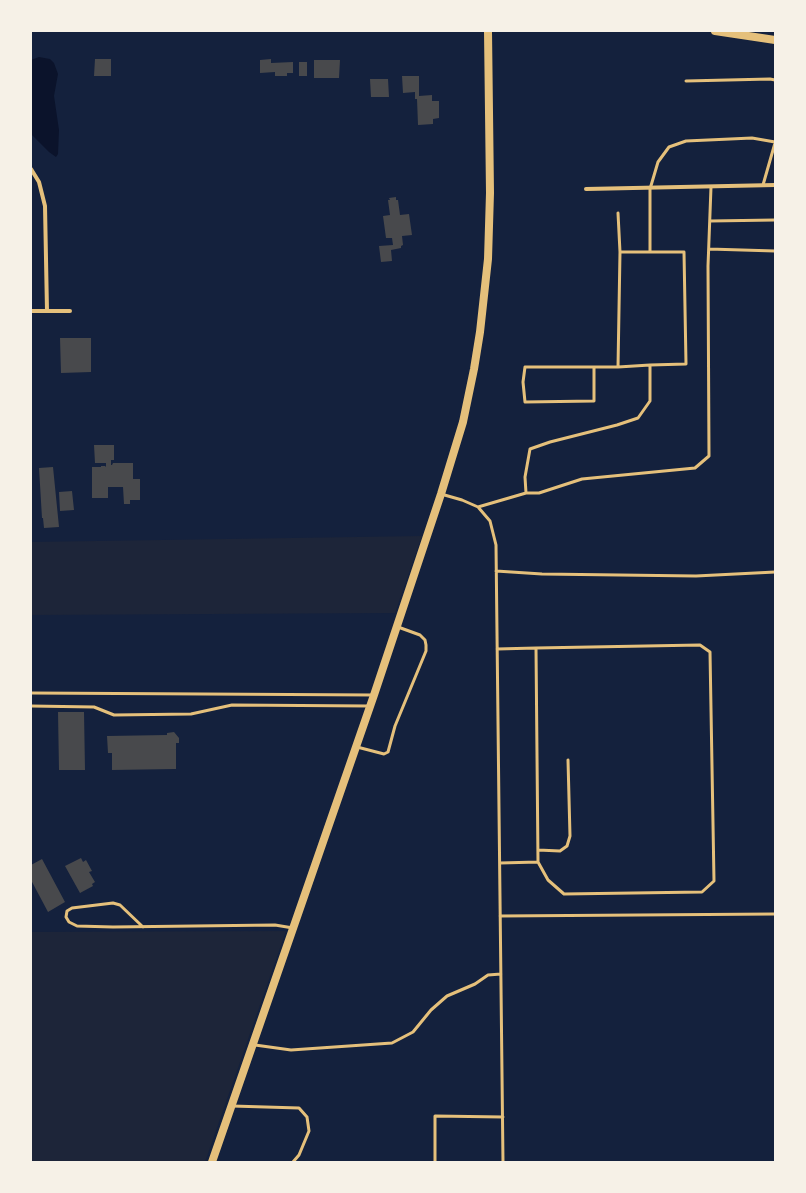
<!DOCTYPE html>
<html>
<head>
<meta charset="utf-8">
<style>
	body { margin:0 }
	#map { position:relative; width:806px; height:1193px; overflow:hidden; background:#14213d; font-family:"DejaVu Sans",sans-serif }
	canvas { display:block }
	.frame { position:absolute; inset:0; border:32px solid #f6f1e7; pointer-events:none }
</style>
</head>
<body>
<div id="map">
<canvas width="806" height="1193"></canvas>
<div class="frame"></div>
</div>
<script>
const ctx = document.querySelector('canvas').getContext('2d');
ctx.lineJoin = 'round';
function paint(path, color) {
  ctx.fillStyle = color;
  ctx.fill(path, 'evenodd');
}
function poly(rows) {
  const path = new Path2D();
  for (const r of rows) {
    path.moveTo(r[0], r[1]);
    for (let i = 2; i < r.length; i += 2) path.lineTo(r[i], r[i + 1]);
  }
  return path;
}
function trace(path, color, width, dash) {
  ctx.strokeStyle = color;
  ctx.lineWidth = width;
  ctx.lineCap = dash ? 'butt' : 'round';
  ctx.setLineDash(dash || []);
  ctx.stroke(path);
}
paint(poly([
	[422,536,395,613,31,615,31,542],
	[286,931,205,1162,31,1162,31,932]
]), '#1d2539');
paint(poly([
	[39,57,50,59,54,63,58,74,54,96,59,130,58,154,56,157,49,152,31,134,31,60]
]), '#0b132b');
paint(poly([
	[95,59,111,59,111,76,94,76],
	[271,59,271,63,293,62,293,73,287,73,287,76,275,76,275,72,260,73,260,60],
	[314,60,340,60,339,78,314,78],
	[299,62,307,62,307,76,299,76],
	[402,76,419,76,419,96,432,95,432,101,439,101,439,118,433,119,433,124,418,125,417,99,415,99,415,92,403,93],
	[370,79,388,79,389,97,371,97],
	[396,197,396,200,398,200,400,215,409,214,412,235,402,236,403,245,401,246,401,248,391,250,392,261,381,262,379,246,393,245,392,238,386,238,383,216,390,215,388,200,390,200,389,198],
	[60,338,91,338,91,372,61,373],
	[94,445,114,445,114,460,111,460,111,465,112,465,113,463,133,463,133,479,140,479,140,500,130,500,130,504,124,504,123,487,108,487,108,498,92,498,92,467,101,467,101,466,105,466,106,467,106,463,95,463],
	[53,467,59,527,44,528,43,518,42,518,39,468],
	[72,491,74,510,60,511,59,492],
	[58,712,84,712,85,770,59,770],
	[174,732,179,738,179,743,176,743,176,769,112,770,112,753,108,753,107,736,167,735,167,733],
	[81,858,83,862,86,860,92,871,89,872,95,882,92,884,93,886,80,893,65,866],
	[42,859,65,902,48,912,31,880,31,865]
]), '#48494c');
trace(poly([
	[686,81,770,79,775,80],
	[763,185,775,143],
	[618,213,620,252],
	[710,221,775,220],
	[709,249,775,251],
	[650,252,620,252,618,367,650,365],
	[594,367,594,401,525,402,523,382,525,367,618,367],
	[526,493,539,493,582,479,695,468,709,456,708,266,711,187],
	[441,494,462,500,478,507,490,521,496,545,503,1162],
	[478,507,526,493,525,477,530,449,550,442,617,425,638,418,650,401,650,365,686,364,684,252,650,252,650,189,658,162,669,147,686,141,752,138,775,142],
	[496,571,542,574,696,576,775,572],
	[497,649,536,648,700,645,710,652,714,881,702,892,564,894,548,880,538,862,536,648],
	[31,693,374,695],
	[31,706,94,707,114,715,191,714,232,705,369,706],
	[357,747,384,754,388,752,395,726,426,651,426,645,425,640,420,635,398,627],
	[538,850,560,851,567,846,570,836,568,760],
	[500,863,538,862],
	[500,916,775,914],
	[143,927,120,905,113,903,72,908,67,911,66,917,69,922,77,926,113,927,275,925,293,928],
	[255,1045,291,1050,392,1043,413,1032,431,1010,447,996,475,984,488,975,501,974],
	[232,1106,299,1108,307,1117,309,1131,299,1155,293,1162],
	[435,1162,435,1116,503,1117]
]), '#e5c07b', 3);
trace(poly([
	[31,169,39,182,45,206,47,311],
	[586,189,775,185],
	[31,311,70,311]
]), '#e5c07b', 4);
trace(poly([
	[715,31,775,40],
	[212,1162,374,695,441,494,463,422,474,369,480,332,488,259,490,193,488,31]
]), '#e5c07b', 8);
</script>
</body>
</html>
